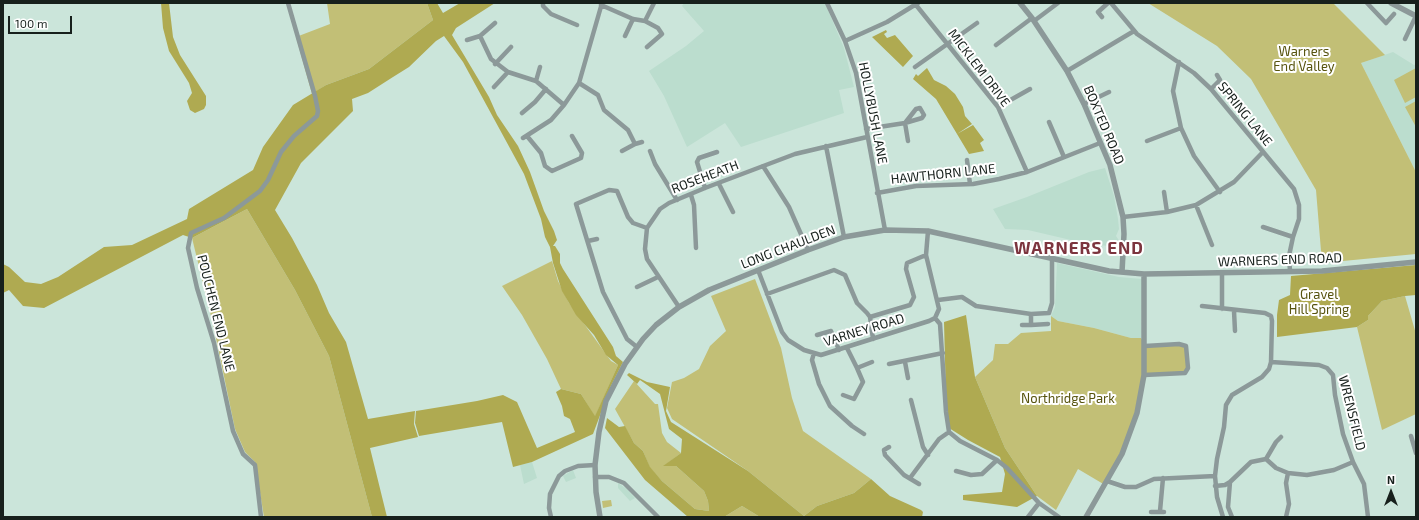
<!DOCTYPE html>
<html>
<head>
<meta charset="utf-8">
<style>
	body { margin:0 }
	#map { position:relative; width:1419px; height:520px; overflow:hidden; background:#cbe5da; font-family:"Exo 2",sans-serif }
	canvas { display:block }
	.frame { position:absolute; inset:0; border:4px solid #17201c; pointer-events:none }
	.north { position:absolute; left:1371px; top:472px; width:40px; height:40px; -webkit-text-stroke:3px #fff; paint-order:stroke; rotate:0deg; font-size:11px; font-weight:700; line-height:16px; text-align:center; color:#17201c }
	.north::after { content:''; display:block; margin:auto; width:14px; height:18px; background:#17201c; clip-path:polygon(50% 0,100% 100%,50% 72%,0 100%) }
	.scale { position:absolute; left:8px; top:16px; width:64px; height:18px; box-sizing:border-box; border:2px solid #17201c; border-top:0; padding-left:5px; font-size:12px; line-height:14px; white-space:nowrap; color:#17201c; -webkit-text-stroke:3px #fff; paint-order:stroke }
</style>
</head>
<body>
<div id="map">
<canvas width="1419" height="520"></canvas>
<div class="frame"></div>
<div class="north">N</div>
<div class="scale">100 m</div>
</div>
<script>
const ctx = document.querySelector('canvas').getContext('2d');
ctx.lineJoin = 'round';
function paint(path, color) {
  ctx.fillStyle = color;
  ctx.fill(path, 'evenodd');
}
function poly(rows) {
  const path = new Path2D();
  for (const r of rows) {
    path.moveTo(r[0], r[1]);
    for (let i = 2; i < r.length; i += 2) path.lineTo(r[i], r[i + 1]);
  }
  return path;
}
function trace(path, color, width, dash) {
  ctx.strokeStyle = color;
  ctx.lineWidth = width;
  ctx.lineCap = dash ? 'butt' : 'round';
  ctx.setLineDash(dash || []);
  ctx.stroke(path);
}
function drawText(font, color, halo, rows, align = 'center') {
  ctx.font = font + ' "Exo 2",sans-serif';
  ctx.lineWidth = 4;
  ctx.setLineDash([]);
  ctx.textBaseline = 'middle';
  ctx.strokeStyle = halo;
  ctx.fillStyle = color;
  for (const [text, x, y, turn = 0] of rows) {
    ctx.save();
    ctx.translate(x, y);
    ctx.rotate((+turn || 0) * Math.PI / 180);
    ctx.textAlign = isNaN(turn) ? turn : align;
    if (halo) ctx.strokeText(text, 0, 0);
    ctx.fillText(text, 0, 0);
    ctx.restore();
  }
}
paint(poly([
	[684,3,825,3,844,48,854,87,839,90,844,113,741,147,725,123,687,147,664,96,649,71,686,46,704,31,682,6],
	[1393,52,1414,65,1416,64,1416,172,1361,63],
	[1105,168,1114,196,1118,219,1119,229,1116,236,1120,242,1119,247,1088,244,1028,230,1005,229,993,209,1027,197,1089,172],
	[1057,263,1119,277,1142,279,1141,338,1131,338,1094,328,1058,321,1051,316,1055,307],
	[532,462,537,478,524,484,520,465],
	[573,470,576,478,566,482,563,476],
	[618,483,627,489,635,498,630,501,618,488]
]), '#bbddce');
paint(poly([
	[327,3,427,3,433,20,369,69,326,85,312,94,296,37,330,24],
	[1148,3,1333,3,1385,55,1361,63,1416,172,1416,254,1322,263,1316,190,1251,79,1217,46],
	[1416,68,1416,97,1405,103,1394,80],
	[1416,101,1416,127,1405,107],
	[247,209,295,290,329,356,372,517,264,517,255,462,245,452,235,429,213,324,192,238],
	[552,261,558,281,569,303,611,361,618,365,595,417,581,394,561,389,547,359,522,315,502,286],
	[755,279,781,348,792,398,803,431,871,479,854,493,817,506,804,516,748,471,672,419,667,408,672,382,684,378,699,369,710,346,726,331,711,296],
	[1405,296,1416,334,1416,414,1382,430,1357,327,1368,320,1368,316,1382,301],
	[1051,316,1058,321,1094,328,1131,338,1141,338,1145,346,1179,344,1186,346,1188,368,1185,373,1144,375,1132,430,1105,485,1078,469,1056,510,1037,496,1005,448,975,377,993,360,995,344,1008,344,1021,333,1051,331],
	[634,381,655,404,658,404,662,433,667,442,681,453,664,466,676,466,704,491,708,501,709,511,695,509,662,481,650,468,643,451,634,443,615,409],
	[611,500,612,506,603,508,602,501],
	[742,506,760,517,724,517]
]), '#c2bf76');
paint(poly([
	[161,3,169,3,173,37,180,55,206,96,206,105,204,109,195,113,190,110,187,101,192,93,189,83,169,51,163,28],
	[427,3,437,3,443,13,460,3,495,3,456,28,452,35,489,97,497,115,518,146,530,172,544,211,554,231,557,240,553,246,555,246,560,254,560,263,563,269,613,347,616,356,623,362,611,386,593,434,532,462,513,467,502,422,419,436,415,423,416,411,477,401,503,395,517,402,537,448,575,432,570,419,564,416,562,406,556,392,561,389,581,394,595,416,618,365,606,355,594,335,576,315,562,291,553,263,550,247,545,237,541,219,524,174,463,62,444,36,436,41,409,67,393,77,368,93,352,99,353,111,301,163,275,210,292,238,317,285,329,313,346,342,368,419,415,411,414,424,418,437,370,448,387,517,372,517,329,356,295,290,247,209,192,238,183,235,44,308,23,306,9,290,3,293,3,264,9,267,25,282,41,284,58,277,104,247,132,245,187,219,189,209,253,170,263,147,293,105,326,85,369,69,433,20],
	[886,30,887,32,884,34,887,38,895,35,913,56,903,67,872,37],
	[927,68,934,80,946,86,955,94,963,107,965,116,972,124,957,134,936,99,913,79,916,74,918,76],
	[973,125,984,140,980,143,984,151,969,154,957,134],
	[1416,265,1416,295,1405,296,1382,301,1368,316,1368,320,1357,327,1277,337,1277,315,1279,300,1290,295,1291,276],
	[966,315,975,377,1005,448,1037,496,1017,507,963,500,963,495,1002,492,1005,474,1000,457,968,440,949,428,946,399,944,322],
	[629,373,647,382,670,387,666,411,671,422,748,471,804,516,817,506,854,493,871,479,890,496,921,510,923,512,922,517,760,517,742,506,724,517,688,517,645,480,605,428,607,418,619,427,625,426,634,443,643,451,650,467,662,481,695,509,709,511,708,501,704,491,676,466,663,466,681,453,682,439,669,429,660,394,640,380,637,384,627,375]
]), '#afaa51');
trace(poly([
	[543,3,543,6,551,14,577,25],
	[827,3,845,41,856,73,885,230],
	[1111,3,1137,34,1194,73,1211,89,1294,189,1299,205,1299,219,1293,237,1289,256,1290,271],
	[1367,3,1386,23,1394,14],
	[601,5,633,19,645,21,658,28,662,34,647,47],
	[916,5,998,107,1027,172],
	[1102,17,1098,12,1108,3],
	[645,21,654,3],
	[1034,21,1058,3],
	[495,23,480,36,491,59,508,72,536,81,564,105],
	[625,36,633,19],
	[1405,39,1416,16],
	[467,40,480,36],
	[845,41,887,22,918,3],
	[996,45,1032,18],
	[1179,62,1173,91,1181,128,1194,156,1220,192],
	[495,64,511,47],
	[915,67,977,23],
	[1067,71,1134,31],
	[536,81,540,67],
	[579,83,598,95,604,110,628,130,635,144,622,151],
	[494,87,508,72],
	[1211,89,1220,80,1217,75],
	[1084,104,1109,92],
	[998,107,1030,89],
	[920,108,924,115,922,118,905,123,916,109,920,108],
	[522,113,535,102,546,89],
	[1049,122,1064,157],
	[866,129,905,123,908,141],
	[527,136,541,153,545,166,552,171,581,158,582,153,572,136],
	[523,138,551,120,564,105,579,83,602,3],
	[1147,141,1181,128],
	[635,144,642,142],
	[826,146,844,237],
	[650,151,655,164,677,200],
	[967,160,970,184],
	[763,166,789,207,808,250],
	[719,184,733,212],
	[705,188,697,162,699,158,717,152],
	[1164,192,1167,212],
	[877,193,916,186,973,184,999,179,1027,172,1100,143],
	[691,195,694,205,696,248],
	[1196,205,1212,245],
	[1123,217,1167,212,1196,205,1234,182,1262,153],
	[1263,227,1293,237],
	[588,241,597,239],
	[758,270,782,332,788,340,804,350,821,355,929,321,935,318,939,309,926,255,928,231],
	[1222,273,1222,309],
	[637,287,658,277],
	[767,294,834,270,845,275,857,303,867,313,870,317],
	[938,300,962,297,976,306,1031,314,1049,313,1052,303,1052,258],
	[1202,306,1265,313,1271,316,1272,321,1271,362,1269,369,1262,377,1232,395,1226,405,1224,427,1217,459,1215,476,1217,497,1223,517],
	[679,307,647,259,645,249,647,228,660,209,669,203,705,188,795,154,867,137],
	[1234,311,1235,331],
	[1031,314,1031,325,1048,324],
	[935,318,940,324,946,412,949,432,960,441,997,460,1007,468,1039,503,1059,517],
	[1022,325,1031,325],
	[817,335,831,331,839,350],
	[873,339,870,317,910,305,914,297,906,269,907,263,926,255],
	[637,347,627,339,603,292,576,204,609,190,617,191,628,217,633,223,647,228],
	[847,348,857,368,872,362],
	[814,353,812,360,819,384,830,406,852,426,864,434],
	[905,362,908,378],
	[1271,362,1319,365,1327,368,1333,375,1335,395,1343,434,1353,462,1364,484,1368,517],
	[889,364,943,353],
	[1144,375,1185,373,1188,368,1186,346,1179,344,1145,346],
	[843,395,854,399,863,382,857,368],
	[911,400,923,447,928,455],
	[1411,436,1416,453],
	[889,447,884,450,885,455,904,475,919,484],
	[1266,459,1276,442,1281,437],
	[956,471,971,475,982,474,997,460],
	[595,477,609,477,624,483,658,517],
	[910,478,939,439,949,432],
	[1107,481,1125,487,1136,487,1154,479,1215,476],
	[1230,482,1228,507,1232,517],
	[1215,486,1225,485,1230,482,1251,462,1266,459,1276,468,1288,473,1307,475,1334,470,1353,462],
	[1160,511,1163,478],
	[1151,512,1164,512],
	[261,517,255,465,243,454,233,431,214,343,197,288,188,248,191,233,224,218,260,191,268,180,281,152,294,136,317,116,318,111,315,96,288,3],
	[551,517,549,508,550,494,559,476,565,471,578,466,595,465],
	[1028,517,1039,503],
	[1286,517,1289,504,1286,483,1288,473]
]), '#8c9999', 4.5);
trace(poly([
	[1020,3,1032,18,1067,71,1084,104,1110,165,1123,217,1124,234,1122,272],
	[1391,3,1416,16],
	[600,517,596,492,595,465,599,432,606,401,625,364,643,339,656,325,679,307,709,290,808,250,844,237,885,230,928,231,1109,271,1144,274,1322,271,1416,262],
	[1086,517,1122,454,1137,413,1144,375,1144,274]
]), '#8c9999', 5.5);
drawText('13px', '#57530e', '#fff', [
	["Warners",1304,52],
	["End Valley",1304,67],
	["Gravel",1319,295],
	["Hill Spring",1319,310],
	["Northridge Park",1068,399]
]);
drawText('13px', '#17201c', '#fff', [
	["MICKLEM DRIVE",979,68,53],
	["HOLLYBUSH LANE",873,113,79],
	["SPRING LANE",1245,114,51],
	["BOXTED ROAD",1104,125,67],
	["HAWTHORN LANE",943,174,-6],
	["ROSEHEATH",705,177,-21],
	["LONG CHAULDEN",788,247,-21],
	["WARNERS END ROAD",1280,260,-2],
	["POUCHEN END LANE",216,313,76],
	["VARNEY ROAD",864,330,-17],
	["WRENSFIELD",1352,413,76]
]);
ctx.letterSpacing = '1px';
drawText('bold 17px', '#7c343e', '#fff', [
	["WARNERS END",1079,248]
]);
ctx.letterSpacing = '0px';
</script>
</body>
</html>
